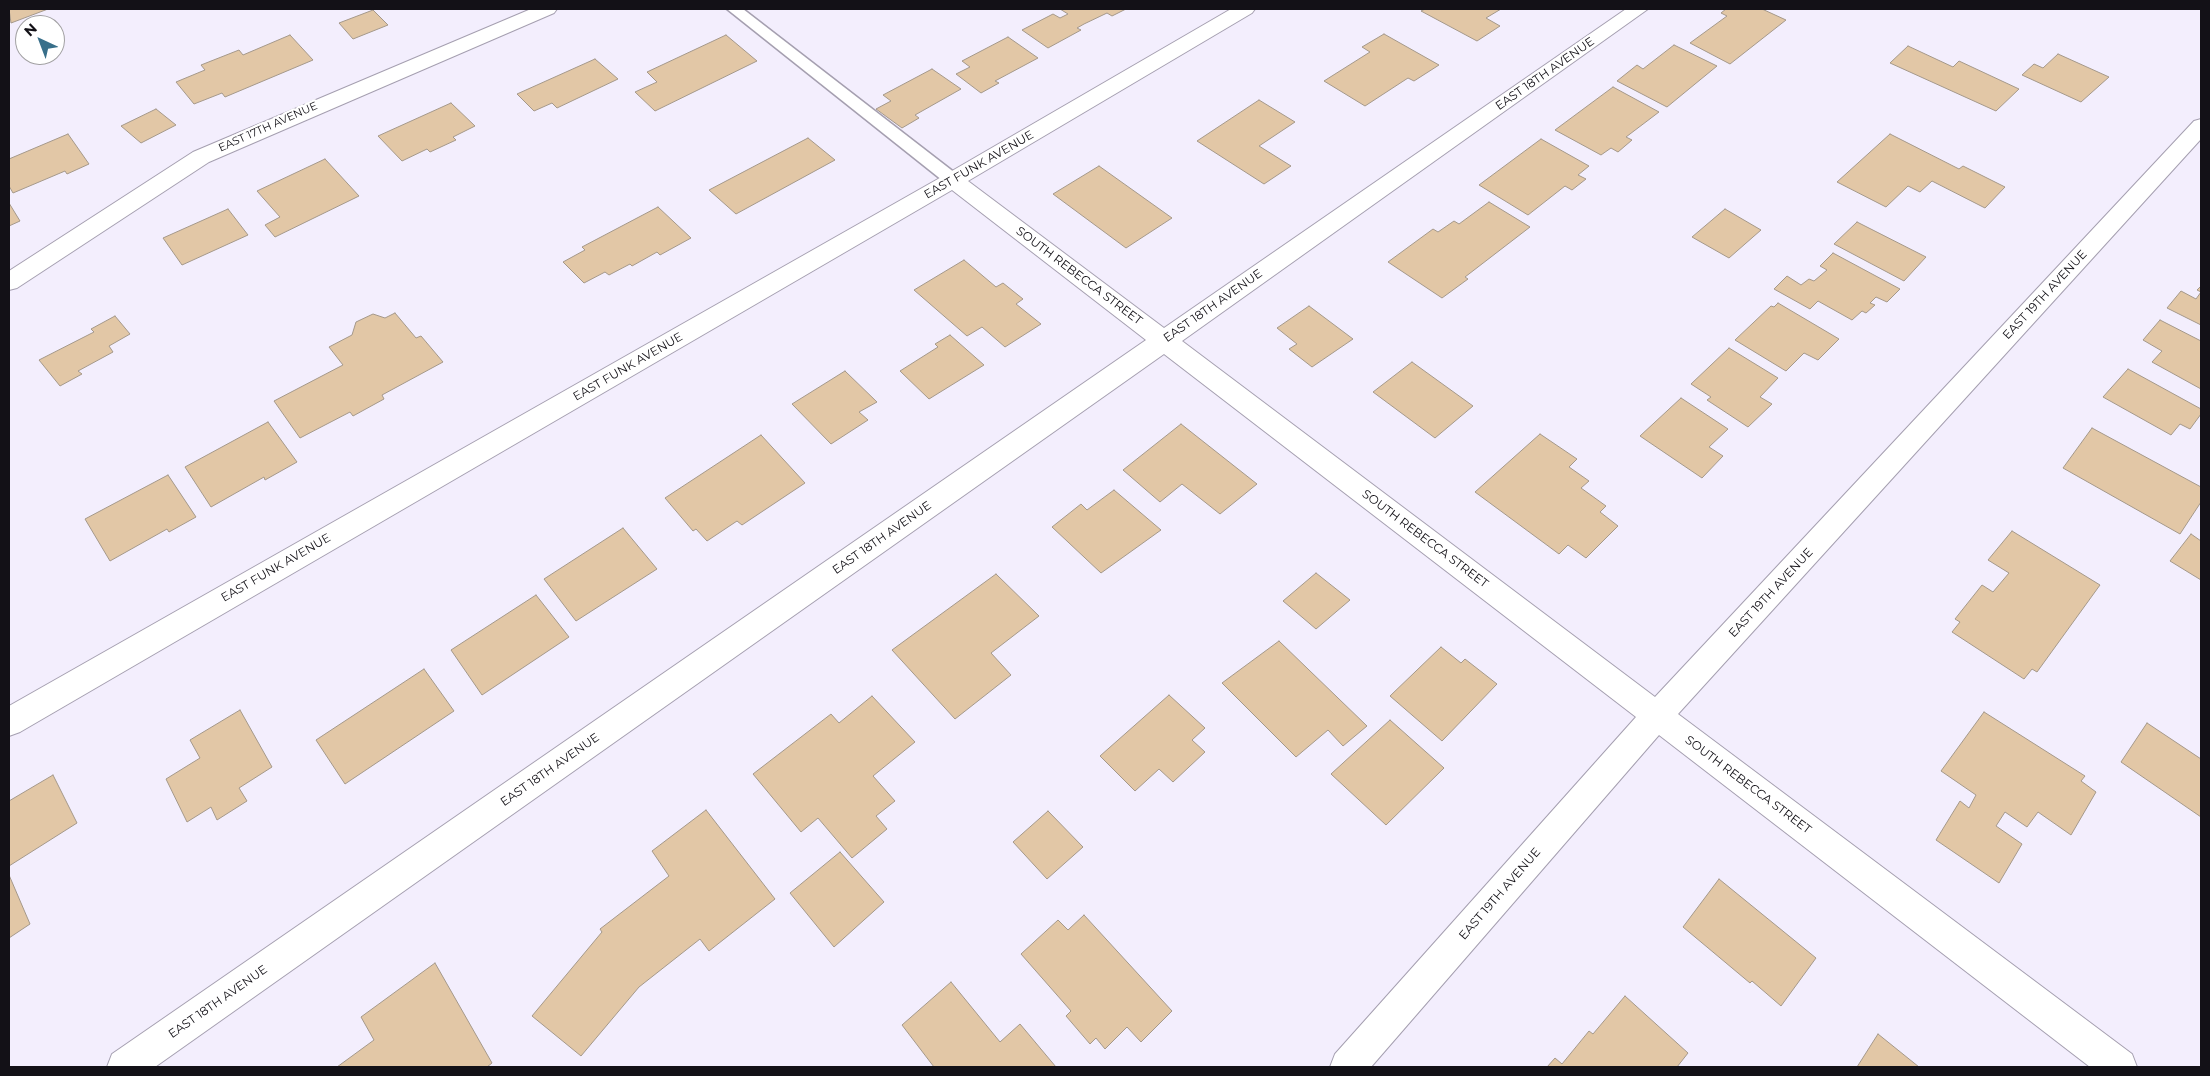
<!DOCTYPE html>
<html>
<head>
<meta charset="utf-8">
<style>
	body { margin:0 }
	#map { position:relative; width:2210px; height:1076px; overflow:hidden; background:#f3eefd; font-family:Montserrat,sans-serif }
	canvas { display:block }
	.frame { position:absolute; inset:0; border:10px solid #131117; pointer-events:none }
	.north { position:absolute; left:15px; top:15px; width:50px; height:50px; box-sizing:border-box; background:#fff; border:1px solid #a1a0a2; border-radius:50%; rotate:317deg; font-size:14px; font-weight:700; line-height:20px; text-align:center; color:#131117 }
	.north::after { content:''; display:block; margin:auto; width:18px; height:22px; background:#386f8a; clip-path:polygon(50% 0,100% 100%,50% 72%,0 100%) }
</style>
</head>
<body>
<div id="map">
<canvas width="2210" height="1076"></canvas>
<div class="frame"></div>
<div class="north">N</div>
</div>
<script>
const ctx = document.querySelector('canvas').getContext('2d');
ctx.lineJoin = 'round';
function paint(path, color) {
  ctx.fillStyle = color;
  ctx.fill(path, 'evenodd');
}
function poly(rows) {
  const path = new Path2D();
  for (const r of rows) {
    path.moveTo(r[0], r[1]);
    for (let i = 2; i < r.length; i += 2) path.lineTo(r[i], r[i + 1]);
  }
  return path;
}
function trace(path, color, width, dash) {
  ctx.strokeStyle = color;
  ctx.lineWidth = width;
  ctx.lineCap = dash ? 'butt' : 'round';
  ctx.setLineDash(dash || []);
  ctx.stroke(path);
}
function drawText(font, color, halo, rows, align = 'center') {
  ctx.font = font + ' Montserrat,sans-serif';
  ctx.lineWidth = 4.5;
  ctx.setLineDash([]);
  ctx.textBaseline = 'middle';
  ctx.strokeStyle = halo;
  ctx.fillStyle = color;
  for (const [text, x, y, turn = 0] of rows) {
    ctx.save();
    ctx.translate(x, y);
    ctx.rotate((+turn || 0) * Math.PI / 180);
    ctx.textAlign = isNaN(turn) ? turn : align;
    if (halo) ctx.strokeText(text, 0, 0);
    ctx.fillText(text, 0, 0);
    ctx.restore();
  }
}
const building = poly([
	[9,9,48,9,11,23,9,9],
	[1060,9,1126,9,1112,16,1107,13,1084,24,1077,28,1081,30,1048,48,1022,30,1053,14,1060,18,1068,14,1060,9],
	[1425,9,1501,9,1486,18,1500,26,1477,41,1421,11,1425,9],
	[1726,9,1762,9,1786,20,1730,64,1690,43,1727,16,1721,13,1726,9],
	[373,10,388,25,353,39,339,23,373,10],
	[1384,34,1439,65,1414,81,1408,78,1365,106,1324,81,1370,52,1362,47,1384,34],
	[290,35,313,60,225,97,222,93,194,104,176,82,205,70,201,65,239,50,243,55,290,35],
	[726,35,757,61,655,111,635,92,657,82,647,72,726,35],
	[1008,37,1038,58,995,81,999,83,981,93,956,74,970,67,962,61,1008,37],
	[1674,45,1717,66,1667,107,1617,81,1637,65,1643,69,1674,45],
	[1908,46,1953,67,1959,61,2019,89,1996,111,1890,63,1908,46],
	[2058,54,2109,77,2081,102,2022,75,2034,64,2043,68,2058,54],
	[595,59,618,79,557,108,552,103,534,111,517,94,595,59],
	[932,69,961,89,915,115,919,118,902,128,876,109,891,101,883,95,932,69],
	[1613,87,1659,112,1626,137,1632,140,1618,152,1611,148,1601,155,1555,130,1613,87],
	[1259,100,1295,122,1259,146,1291,166,1264,184,1197,141,1259,100],
	[451,103,475,126,453,137,456,140,430,152,427,149,402,161,378,136,451,103],
	[156,109,176,125,141,143,121,126,156,109],
	[68,134,89,164,67,174,65,171,13,193,9,186,9,159,68,134],
	[1890,134,1959,169,1963,166,2005,187,1985,208,1932,181,1920,192,1908,186,1886,207,1837,182,1890,134],
	[808,138,835,160,736,214,709,190,808,138],
	[1541,139,1589,166,1578,175,1586,179,1572,190,1565,186,1528,215,1479,185,1541,139],
	[325,159,359,196,275,237,265,225,280,217,257,191,325,159],
	[1099,166,1172,218,1126,248,1053,194,1099,166],
	[1489,202,1530,227,1465,277,1468,279,1442,298,1388,262,1433,229,1438,232,1454,221,1459,224,1489,202],
	[9,203,20,221,9,226,9,203],
	[658,207,691,238,660,255,657,252,632,266,630,264,609,275,605,272,584,283,563,262,585,250,582,247,658,207],
	[228,209,248,235,182,265,163,238,228,209],
	[1725,209,1761,230,1729,258,1692,237,1725,209],
	[1857,222,1926,257,1904,281,1834,244,1857,222],
	[1833,253,1900,289,1887,302,1876,297,1870,303,1875,305,1866,313,1862,311,1852,320,1818,301,1810,309,1774,289,1787,276,1801,285,1809,279,1814,281,1827,270,1820,266,1833,253],
	[964,260,996,287,1003,283,1023,299,1016,304,1041,324,1005,347,982,327,967,336,914,290,964,260],
	[2201,286,2201,325,2167,308,2181,291,2196,299,2201,292,2197,290,2201,286],
	[1778,303,1839,339,1818,360,1804,353,1786,371,1735,340,1771,306,1774,307,1778,303],
	[1309,306,1353,339,1312,367,1289,349,1297,344,1277,328,1309,306],
	[395,313,416,338,421,336,443,362,382,395,384,399,353,416,350,412,300,438,274,401,343,365,329,347,352,335,356,322,373,314,385,318,395,313],
	[115,316,130,334,109,346,113,352,78,371,82,374,60,386,39,360,94,332,91,329,115,316],
	[2160,320,2201,341,2201,389,2152,362,2162,351,2143,340,2160,320],
	[950,335,984,365,929,399,900,371,938,347,935,344,950,335],
	[1729,348,1778,378,1760,397,1772,404,1748,427,1707,400,1711,397,1691,384,1729,348],
	[1412,362,1473,406,1435,438,1373,392,1412,362],
	[2128,369,2201,409,2201,414,2190,429,2180,424,2171,435,2103,397,2128,369],
	[845,371,877,402,859,412,868,420,831,444,792,404,845,371],
	[1681,398,1728,429,1709,447,1723,456,1702,478,1640,436,1681,398],
	[268,422,297,462,265,480,264,477,211,507,185,467,268,422],
	[1181,424,1257,484,1220,514,1182,484,1160,502,1123,470,1181,424],
	[2092,428,2201,487,2201,502,2180,534,2063,468,2092,428],
	[1540,434,1577,459,1569,467,1589,481,1581,488,1606,506,1600,512,1618,526,1586,558,1568,545,1559,554,1475,492,1540,434],
	[761,435,805,483,742,525,737,521,707,541,696,529,693,531,665,498,761,435],
	[168,475,196,517,169,532,167,529,110,561,85,519,168,475],
	[1114,490,1161,530,1101,573,1052,527,1081,504,1087,510,1114,490],
	[623,528,657,569,576,621,544,579,623,528],
	[2012,531,2100,585,2037,672,2032,669,2024,679,1952,632,1960,622,1955,619,1982,585,1993,592,2009,573,1988,560,2012,531],
	[2191,534,2201,541,2201,580,2170,561,2191,534],
	[1316,573,1350,600,1316,629,1283,601,1316,573],
	[996,574,1039,616,991,653,1011,675,955,719,892,650,996,574],
	[536,595,569,637,482,695,451,650,536,595],
	[1279,641,1367,726,1343,746,1328,730,1296,757,1222,683,1279,641],
	[1441,647,1461,663,1465,659,1497,684,1442,741,1390,696,1441,647],
	[424,669,454,711,345,784,316,740,424,669],
	[1169,695,1205,728,1192,740,1205,752,1173,782,1159,769,1135,791,1100,756,1169,695],
	[872,696,915,742,873,776,895,801,876,816,887,829,852,858,818,818,801,832,753,774,831,714,839,723,872,696],
	[240,710,272,767,239,788,247,801,217,820,211,807,187,822,166,779,200,758,190,740,240,710],
	[1984,712,2085,776,2081,781,2096,792,2071,835,2038,812,2027,827,2005,812,1996,826,2022,844,1999,883,1936,840,1960,801,1969,808,1976,795,1941,771,1984,712],
	[1390,720,1444,768,1386,825,1331,774,1390,720],
	[2147,723,2201,759,2201,817,2121,762,2147,723],
	[53,775,77,823,9,866,9,801,53,775],
	[706,810,775,899,709,951,700,939,639,987,581,1056,532,1016,602,932,600,929,669,876,652,851,706,810],
	[1048,811,1083,847,1047,879,1013,842,1048,811],
	[840,852,884,902,834,947,790,893,840,852],
	[9,875,30,924,9,938,9,875],
	[1719,879,1816,958,1781,1006,1752,981,1750,983,1683,927,1719,879],
	[1084,915,1172,1011,1141,1042,1127,1027,1105,1049,1096,1038,1090,1044,1066,1016,1071,1011,1021,954,1058,920,1068,930,1084,915],
	[435,963,492,1063,487,1067,337,1067,374,1040,361,1017,435,963],
	[951,982,1000,1042,1020,1024,1056,1067,934,1067,902,1025,951,982],
	[1625,996,1688,1053,1677,1067,1547,1067,1555,1058,1562,1064,1589,1031,1593,1034,1625,996],
	[1878,1034,1919,1067,1857,1067,1878,1034]
]);
paint(building, '#e2c7a6');
trace(building, '#a4988a', 1);
const lane = poly([
	[727,9,743,9,959,176,962,180,959,184,947,184,727,9]
]);
const street = poly([
	[531,9,557,9,554,13,209,162,17,288,9,290,9,271,193,152,531,9],
	[1231,9,1255,9,1252,13,968,181,1164,328,1626,9,1648,9,1182,341,1655,697,2194,121,2201,119,2201,139,1678,714,2132,1054,2137,1067,2090,1067,1659,735,1371,1067,1330,1067,1335,1054,1636,717,1164,354,155,1067,107,1067,112,1054,1146,340,952,190,20,732,9,736,9,706,945,175,1231,9]
]);
trace(lane, '#a59fb0', 3);
trace(street, '#a59fb0', 2);
paint(lane, '#fff');
paint(street, '#fff');
drawText('11px', '#131117', '#fff', [
	["EAST 17TH AVENUE",268,127,-24]
]);
drawText('12px', '#131117', '#fff', [
	["EAST 18TH AVENUE",1545,74,-35],
	["EAST FUNK AVENUE",979,165,-30],
	["SOUTH REBECCA STREET",1079,276,37],
	["EAST 19TH AVENUE",2045,295,-47],
	["EAST 18TH AVENUE",1213,306,-35],
	["EAST FUNK AVENUE",628,367,-30],
	["EAST 18TH AVENUE",882,538,-35],
	["SOUTH REBECCA STREET",1425,539,37],
	["EAST FUNK AVENUE",276,568,-30],
	["EAST 19TH AVENUE",1771,593,-47],
	["EAST 18TH AVENUE",550,770,-35],
	["SOUTH REBECCA STREET",1748,785,37],
	["EAST 19TH AVENUE",1500,894,-49],
	["EAST 18TH AVENUE",218,1002,-35]
]);
</script>
</body>
</html>
